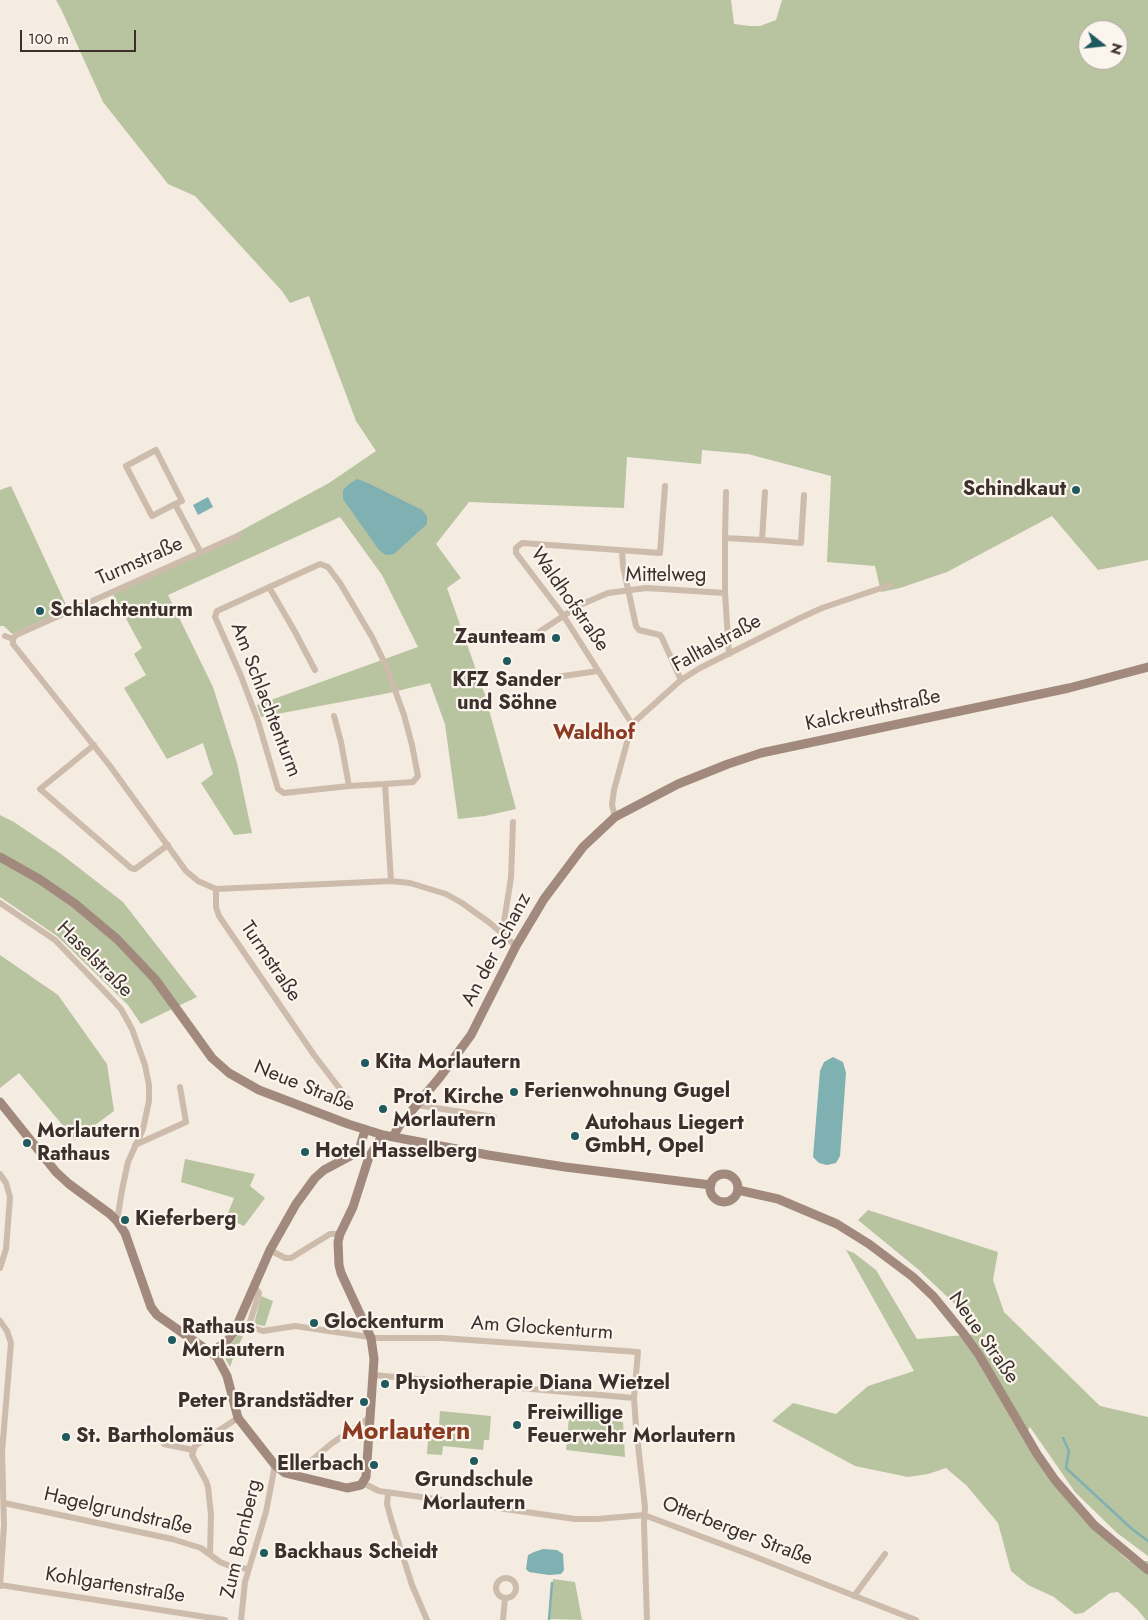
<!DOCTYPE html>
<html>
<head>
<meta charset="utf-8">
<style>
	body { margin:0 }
	#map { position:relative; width:1148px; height:1620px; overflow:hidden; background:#f4ebe1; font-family:Jost,sans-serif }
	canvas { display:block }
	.north { position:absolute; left:1078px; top:20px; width:50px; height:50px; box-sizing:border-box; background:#fbf5ee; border:1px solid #aea6a0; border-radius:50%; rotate:106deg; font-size:14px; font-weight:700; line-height:20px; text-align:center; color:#3b302b }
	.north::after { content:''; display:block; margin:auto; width:18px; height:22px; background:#1f5a5e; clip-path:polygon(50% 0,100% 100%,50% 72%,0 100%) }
	.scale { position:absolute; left:20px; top:30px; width:116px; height:22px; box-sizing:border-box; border:2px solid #3b302b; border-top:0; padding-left:6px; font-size:15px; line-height:18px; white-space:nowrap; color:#3b302b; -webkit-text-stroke:4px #fbf5ee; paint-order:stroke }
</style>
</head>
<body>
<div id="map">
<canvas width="1148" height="1620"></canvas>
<div class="north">N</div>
<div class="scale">100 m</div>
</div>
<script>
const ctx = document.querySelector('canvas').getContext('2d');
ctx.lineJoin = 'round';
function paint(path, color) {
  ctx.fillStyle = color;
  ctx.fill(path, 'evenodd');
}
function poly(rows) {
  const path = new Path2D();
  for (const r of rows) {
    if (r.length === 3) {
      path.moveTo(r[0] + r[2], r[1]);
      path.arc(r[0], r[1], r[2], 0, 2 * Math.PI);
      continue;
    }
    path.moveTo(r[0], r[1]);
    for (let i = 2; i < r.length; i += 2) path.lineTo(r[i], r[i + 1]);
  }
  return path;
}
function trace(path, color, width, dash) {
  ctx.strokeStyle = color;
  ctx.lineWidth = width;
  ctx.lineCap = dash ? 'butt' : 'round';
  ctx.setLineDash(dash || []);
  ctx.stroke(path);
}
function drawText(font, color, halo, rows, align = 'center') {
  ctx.font = font + ' Jost,sans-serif';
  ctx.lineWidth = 4.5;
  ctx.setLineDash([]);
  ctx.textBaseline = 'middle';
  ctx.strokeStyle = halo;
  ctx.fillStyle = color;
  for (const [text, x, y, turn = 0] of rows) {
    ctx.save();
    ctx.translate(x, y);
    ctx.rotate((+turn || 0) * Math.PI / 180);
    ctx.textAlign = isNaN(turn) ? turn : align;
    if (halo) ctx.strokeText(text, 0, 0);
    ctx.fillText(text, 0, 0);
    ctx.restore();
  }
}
paint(poly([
	[56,0,731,0,734,24,750,26,760,26,776,20,782,0,1148,0,1148,560,1098,570,1052,516,947,572,900,588,881,592,875,566,827,562,831,476,748,454,702,450,701,464,627,457,624,508,469,502,436,544,461,578,447,588,485,695,516,809,485,816,458,819,445,724,430,683,389,693,261,717,257,705,418,647,382,575,340,517,168,595,213,687,237,763,252,833,234,835,201,783,213,774,203,743,167,759,124,688,146,675,134,654,142,648,111,591,233,535,329,483,376,451,356,421,309,296,290,303,282,291,195,196,168,184,103,102,62,11],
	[1088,30,1118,30,1118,60,1088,60],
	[11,486,68,609,12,634,4,626,0,626,0,490],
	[0,815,14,822,61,854,123,902,197,997,141,1024,128,1005,57,936,0,897],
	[0,955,58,995,107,1064,114,1111,75,1140,19,1073,0,1088],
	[185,1159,255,1174,250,1186,265,1198,244,1226,226,1218,234,1198,181,1182],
	[868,1210,998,1252,993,1280,1004,1312,1100,1406,1148,1417,1148,1556,1117,1533,1075,1492,1030,1427,1023,1438,1053,1481,1083,1519,1129,1561,1148,1561,1148,1620,1146,1620,1137,1609,1118,1592,1110,1593,1083,1613,1075,1614,1054,1597,1028,1585,1011,1571,998,1523,967,1486,946,1468,928,1474,908,1477,855,1466,772,1421,793,1403,836,1414,868,1386,914,1371,846,1250,854,1253,876,1270,917,1339,977,1334,958,1307,919,1270,858,1220],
	[261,1296,273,1301,265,1326,254,1324],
	[238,1335,243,1336,235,1353,230,1367,226,1360,228,1348],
	[440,1411,491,1416,489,1440,484,1440,483,1450,443,1446,442,1455,427,1454,428,1439,438,1439],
	[569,1416,623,1422,625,1457,566,1450],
	[553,1579,575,1582,582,1620,550,1619]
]), '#b8c4a0');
paint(poly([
	[357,479,368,483,422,510,427,516,427,524,394,554,386,555,379,550,343,499,343,490,349,484],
	[208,497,213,507,198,515,193,505],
	[833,1057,843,1062,846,1073,840,1156,836,1163,827,1165,819,1163,813,1157,820,1071,824,1062],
	[543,1549,557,1550,563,1554,564,1570,561,1574,549,1575,529,1572,526,1569,528,1555,534,1552]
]), '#7fb0b2');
trace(poly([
	[1063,1438,1069,1451,1066,1468,1132,1529,1148,1541],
	[549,1620,552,1583]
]), '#7fb0b2', 2.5);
trace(poly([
	[726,492,725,538,762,540],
	[765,492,762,540,801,543,804,495],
	[175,504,152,516,126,466,156,450,182,501,175,504,201,553],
	[725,538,725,593,729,654],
	[622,551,623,566,636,626,639,630,660,635,662,638,681,680],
	[269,587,294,630,315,670],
	[5,636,13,639],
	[530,638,580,605,608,593,646,588,725,593],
	[13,639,13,644,110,766,186,871,198,881,216,889,216,907,219,916,314,1055,350,1102],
	[13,639,16,635,240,535],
	[522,682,598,671],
	[334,716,341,742,349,786],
	[632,724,563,615,516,553,516,548,522,543,660,553,665,486],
	[94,745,40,789,131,868,135,869,168,845],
	[385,784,349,786,284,793,278,789,258,721,241,676,215,617,217,611,320,564,328,567,340,583,372,637,387,668,404,715,412,745,418,776,413,782,385,784,391,881],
	[615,817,612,805,614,790,632,724,681,680,700,668,798,619,822,608,890,585],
	[216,889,391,881,410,883,446,894,462,903,490,923,516,946],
	[0,903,55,940,108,995,121,1009,132,1029,145,1065,149,1085,149,1101,143,1129,128,1162,122,1190,117,1221],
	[502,934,511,878,513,822],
	[417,1105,494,1117],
	[135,1145,186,1122,180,1087],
	[0,1174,6,1183,10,1197,6,1249,0,1268],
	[270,1250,285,1258,291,1258,330,1234,340,1234],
	[254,1286,259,1293,250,1322,251,1327,263,1331,295,1326,376,1338,442,1338,638,1352,634,1398,636,1427,645,1507,644,1523,647,1620],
	[0,1321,7,1331,11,1343,2,1452,4,1525,0,1586],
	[373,1375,634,1398],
	[164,1444,193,1450],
	[305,1466,331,1444,369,1418],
	[363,1483,379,1491,575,1519,597,1519,644,1515,748,1554,916,1620],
	[388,1493,387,1504,391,1519,412,1585,427,1620],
	[4,1503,172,1539,201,1548,220,1562,230,1566,248,1569],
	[210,1553,211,1515,208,1487,206,1481,192,1455,195,1446,238,1418],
	[506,1588,10],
	[0,1585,225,1620],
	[854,1596,885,1554],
	[241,1620,245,1582,266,1512,275,1465],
	[503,1620,505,1598]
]), '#cdbbac', 6);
trace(poly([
	[0,857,39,879,74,903,117,939,155,979,212,1058,229,1073,259,1090,348,1124,383,1135,488,1155,565,1167,711,1185],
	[0,1102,56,1172,69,1184,110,1214,117,1221,125,1233,151,1307,157,1315,217,1357,227,1376,238,1418,275,1465,285,1473,347,1488,361,1485,366,1477,374,1359,371,1338,341,1273,339,1265,338,1242,340,1234,353,1207,369,1157,383,1135],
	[393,1137,399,1126,440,1077,471,1035,516,946,544,899,583,847,615,817,678,784,728,764,761,753,1069,688,1148,667],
	[724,1188,14],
	[738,1190,778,1199,837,1224,869,1244,913,1277,934,1297,964,1334,979,1355,1037,1454,1055,1480,1094,1525,1148,1570],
	[212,1352,228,1340,234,1332,270,1250,296,1204,315,1178,324,1170,354,1154,360,1147,365,1130]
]), '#a18a7d', 9);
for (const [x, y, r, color] of [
	[1076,490,5,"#1f5a5e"],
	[40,611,5,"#1f5a5e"],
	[556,638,5,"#1f5a5e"],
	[507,661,5,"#1f5a5e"],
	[365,1063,5,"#1f5a5e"],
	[514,1092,5,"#1f5a5e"],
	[383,1109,5,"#1f5a5e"],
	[575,1136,5,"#1f5a5e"],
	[27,1143,5,"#1f5a5e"],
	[305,1152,5,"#1f5a5e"],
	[125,1220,5,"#1f5a5e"],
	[314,1323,5,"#1f5a5e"],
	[172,1340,5,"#1f5a5e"],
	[385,1384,5,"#1f5a5e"],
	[364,1402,5,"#1f5a5e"],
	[517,1425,5,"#1f5a5e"],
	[66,1437,5,"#1f5a5e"],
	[474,1461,5,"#1f5a5e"],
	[374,1465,5,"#1f5a5e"],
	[264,1553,5,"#1f5a5e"]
]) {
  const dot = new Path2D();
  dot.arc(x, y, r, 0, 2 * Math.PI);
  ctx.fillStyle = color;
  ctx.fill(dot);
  trace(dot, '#fbf5ee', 2);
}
drawText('bold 20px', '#3b302b', '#fbf5ee', [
	["Schindkaut",1066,490,"right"],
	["Schlachtenturm",50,611],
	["Zaunteam",546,638,"right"],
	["KFZ Sander",507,681,"center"],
	["und Söhne",507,704,"center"],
	["Kita Morlautern",375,1063],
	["Ferienwohnung Gugel",524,1092],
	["Prot. Kirche",393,1098],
	["Morlautern",393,1121],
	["Autohaus Liegert",585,1124],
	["GmbH, Opel",585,1147],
	["Morlautern",37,1132],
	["Rathaus",37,1155],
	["Hotel Hasselberg",315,1152],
	["Kieferberg",135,1220],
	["Glockenturm",324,1323],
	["Rathaus",182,1328],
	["Morlautern",182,1351],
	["Physiotherapie Diana Wietzel",395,1384],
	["Peter Brandstädter",354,1402,"right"],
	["Freiwillige",527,1414],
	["Feuerwehr Morlautern",527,1437],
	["St. Bartholomäus",76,1437],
	["Ellerbach",364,1465,"right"],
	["Grundschule",474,1481,"center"],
	["Morlautern",474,1504,"center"],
	["Backhaus Scheidt",274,1553]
], 'left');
drawText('20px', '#3b302b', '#fbf5ee', [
	["Turmstraße",140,562,-24],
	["Mittelweg",666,576],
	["Waldhofstraße",569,600,55],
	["Falltalstraße",717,644,-29],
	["Am Schlachtenturm",265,700,69],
	["Kalckreuthstraße",873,711,-12],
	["An der Schanz",497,950,-62],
	["Haselstraße",94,960,45],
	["Turmstraße",270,962,56],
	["Neue Straße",304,1087,22],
	["Am Glockenturm",542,1329,4],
	["Neue Straße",983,1338,55],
	["Hagelgrundstraße",118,1512,13],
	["Otterberger Straße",737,1532,21],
	["Zum Bornberg",242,1539,-77],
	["Kohlgartenstraße",115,1586,9]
]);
drawText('bold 21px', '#8c3b22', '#fbf5ee', [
	["Waldhof",594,734]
]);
drawText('bold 25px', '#8c3b22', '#fbf5ee', [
	["Morlautern",406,1433]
]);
</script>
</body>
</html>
